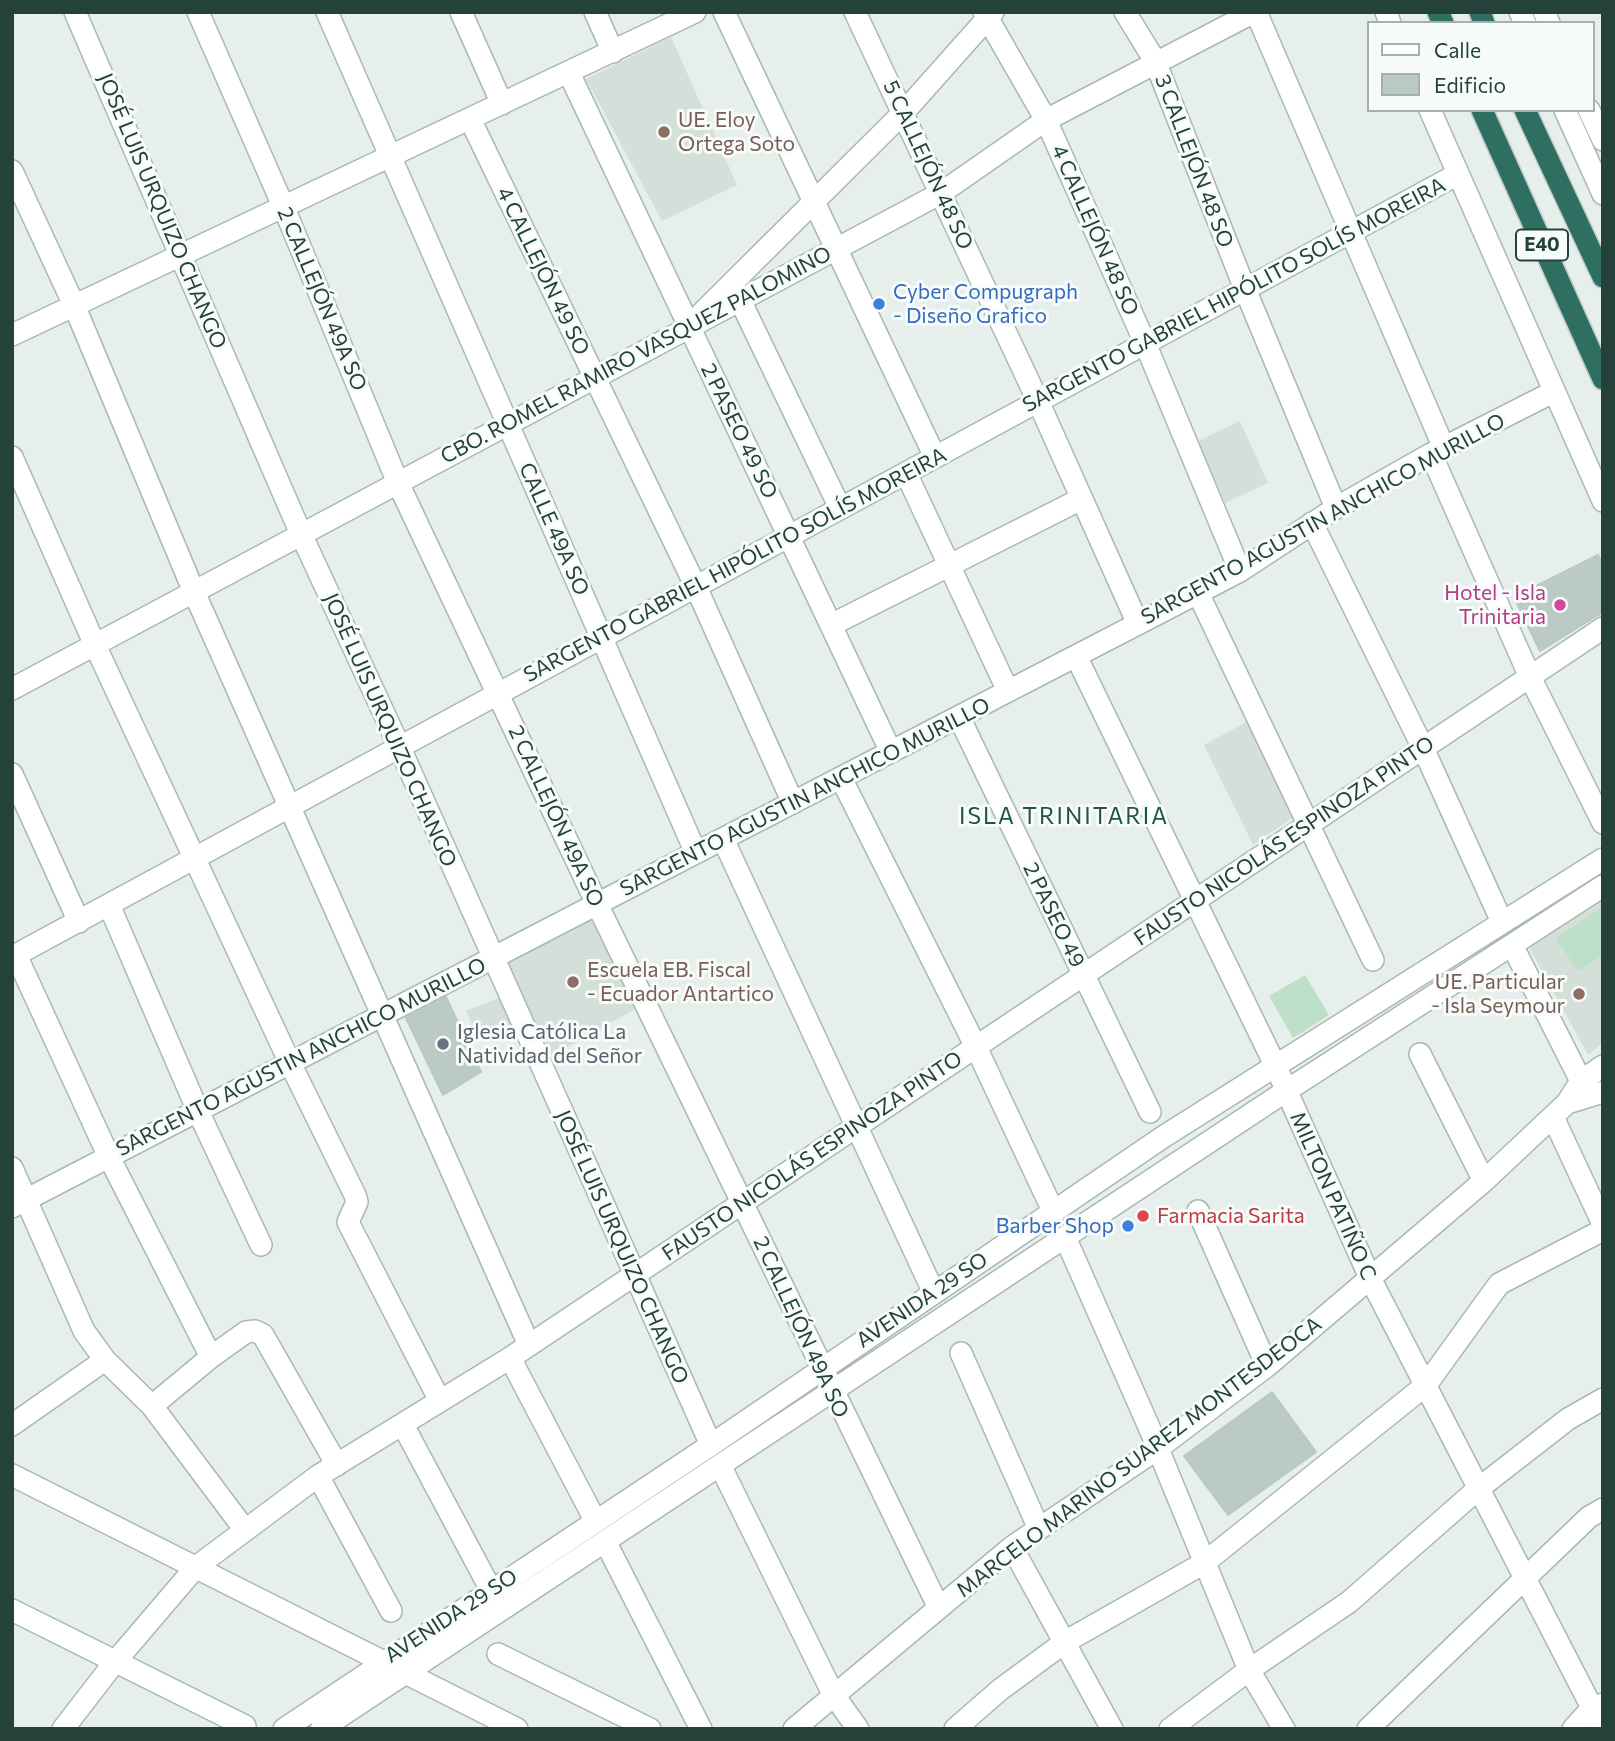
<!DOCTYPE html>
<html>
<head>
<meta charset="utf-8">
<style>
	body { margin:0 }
	#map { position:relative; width:1615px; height:1741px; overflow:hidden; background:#e6efeb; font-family:Commissioner,sans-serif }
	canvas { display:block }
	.frame { position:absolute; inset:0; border:14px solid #24423a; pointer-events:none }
	.legend { position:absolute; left:1367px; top:21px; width:228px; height:91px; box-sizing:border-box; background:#f7fbf9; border:2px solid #a3b1ad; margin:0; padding:9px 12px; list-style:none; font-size:21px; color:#24423a }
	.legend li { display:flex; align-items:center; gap:14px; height:35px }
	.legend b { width:35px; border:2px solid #a3b1ad }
</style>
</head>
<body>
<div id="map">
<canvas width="1615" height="1741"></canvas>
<div class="frame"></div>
<ul class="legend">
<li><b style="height:9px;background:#fff"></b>Calle</li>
<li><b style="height:19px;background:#bbcac4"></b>Edificio</li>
</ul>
</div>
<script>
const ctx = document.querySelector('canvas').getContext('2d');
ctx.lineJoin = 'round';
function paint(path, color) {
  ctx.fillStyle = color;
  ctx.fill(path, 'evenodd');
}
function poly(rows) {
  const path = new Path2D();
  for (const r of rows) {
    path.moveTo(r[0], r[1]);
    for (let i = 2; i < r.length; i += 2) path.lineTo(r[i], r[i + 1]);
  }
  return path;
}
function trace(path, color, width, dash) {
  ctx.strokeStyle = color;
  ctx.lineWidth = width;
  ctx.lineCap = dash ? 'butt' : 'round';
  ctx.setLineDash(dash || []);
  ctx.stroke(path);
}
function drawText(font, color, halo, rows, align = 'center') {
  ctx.font = font + ' Commissioner,sans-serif';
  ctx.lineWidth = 6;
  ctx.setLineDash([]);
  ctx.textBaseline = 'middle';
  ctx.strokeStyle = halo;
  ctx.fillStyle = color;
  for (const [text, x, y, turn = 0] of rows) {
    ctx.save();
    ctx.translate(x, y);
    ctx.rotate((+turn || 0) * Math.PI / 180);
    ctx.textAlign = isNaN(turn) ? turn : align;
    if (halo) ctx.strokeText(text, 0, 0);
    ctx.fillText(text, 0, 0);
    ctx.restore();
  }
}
paint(poly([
	[671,37,737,185,662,221,586,79],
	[1240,421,1268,483,1225,503,1198,441],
	[1250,720,1298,814,1253,845,1204,745],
	[1603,896,1603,1043,1588,1055,1527,944],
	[595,911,642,1005,550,1057,505,959],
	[501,997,515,1024,478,1038,466,1011]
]), '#d4dfda');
paint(poly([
	[1603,907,1603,955,1578,971,1556,938],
	[1305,975,1329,1015,1293,1038,1269,996]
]), '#bfe0c8');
const building = poly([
	[1598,555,1603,564,1603,612,1540,651,1514,597,1598,555],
	[446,997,481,1072,443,1095,406,1018,446,997],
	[1272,1392,1316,1452,1228,1515,1184,1456,1272,1392]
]);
paint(building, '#bbcac4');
trace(building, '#b8c9c2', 2);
const minor = poly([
	[75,12,301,534,400,748,711,1445],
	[198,12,284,208,398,483,597,904,939,1608],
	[327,12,696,853],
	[461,12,502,104],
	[595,12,613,52],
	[724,12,935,457],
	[855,12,1038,401,1138,624],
	[984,12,1046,120,1145,343,1240,571],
	[1125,12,1155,61,1245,289,1336,508],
	[1256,12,1444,448],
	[1386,12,1390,23],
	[1520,12,1525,23],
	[1544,12,1549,23],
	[569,73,891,752],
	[1430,110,1603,501],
	[1565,110,1603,194],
	[1589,110,1603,140],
	[470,119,696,587,793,803],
	[12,171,74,305,194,592,529,1345],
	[740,300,840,508],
	[701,314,904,112,993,12],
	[12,335,695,12],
	[1431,454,1530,677,1603,823],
	[12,457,95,645,290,1063,355,1195,357,1202,348,1222,351,1228,440,1401],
	[906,473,1008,691],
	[1312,523,1423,748,1502,922],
	[1198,593,1373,960],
	[831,625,1081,499],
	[1076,656,1276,1067,1371,1280,1603,1729],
	[12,689,941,193,1046,120,1254,12],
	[959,717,1150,1112],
	[12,774,79,922],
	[841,778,976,1047,1054,1213],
	[723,839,933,1291],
	[109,905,198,1111,261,1245],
	[1512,945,1581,1081],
	[16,955,109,1157,211,1357],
	[12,957,1458,174],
	[1420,1054,1484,1181],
	[1567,1103,1603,1092],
	[1553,1117,1603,1224],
	[12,1168,84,1331,105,1360,152,1406,245,1530],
	[12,1207,1240,571,1336,508,1431,454,1553,392],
	[1198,1211,1267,1366],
	[1065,1237,1149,1427,1249,1670,1284,1729],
	[961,1353,1039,1529],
	[510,1358,595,1520],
	[152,1406,211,1357,246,1332,255,1331,263,1335,337,1465],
	[12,1425,105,1360],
	[403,1425,491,1590],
	[720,1465,833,1694,858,1729],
	[12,1475,517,1729],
	[318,1476,391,1611],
	[605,1541,701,1729],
	[1012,1547,1112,1729],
	[12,1610,245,1726],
	[498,1654,650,1729],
	[63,1729,114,1663,196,1567,318,1476,510,1358,1603,628],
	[284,1729,711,1445,1163,1137,1603,859],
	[321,1729,1286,1091,1603,886],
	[794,1729,1012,1547,1157,1449,1267,1366,1484,1181,1567,1103,1581,1081,1603,1066],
	[955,1729,1001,1689,1065,1642,1204,1563,1426,1385,1499,1284,1603,1230],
	[1170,1729,1249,1670,1349,1602,1478,1489,1568,1419,1603,1399],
	[1368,1729,1589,1517,1603,1509],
	[1573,1729,1591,1709,1603,1704]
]);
const highway = poly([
	[1438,12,1443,23],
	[1480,12,1484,23],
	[1482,110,1603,379],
	[1525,110,1603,277]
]);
trace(minor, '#a8b8b2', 24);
trace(highway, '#c2cac8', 24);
trace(minor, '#fff', 21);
trace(highway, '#2f6f62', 21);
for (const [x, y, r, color] of [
	[664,132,7,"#8d6e63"],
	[879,304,7,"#3f7fe0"],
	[1560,605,7,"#d1479c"],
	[573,982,7,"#8d6e63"],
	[1579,994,7,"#8d6e63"],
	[443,1044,7,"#6b7280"],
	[1143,1216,7,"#e0444e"],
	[1128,1226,7,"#3f7fe0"]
]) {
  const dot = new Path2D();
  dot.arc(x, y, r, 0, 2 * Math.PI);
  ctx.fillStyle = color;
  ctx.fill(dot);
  trace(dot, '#f7fbf9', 2.5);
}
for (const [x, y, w] of [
	[1542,245,52]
]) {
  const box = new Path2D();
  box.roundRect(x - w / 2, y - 15.5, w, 31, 5);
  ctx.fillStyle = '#f7fbf9';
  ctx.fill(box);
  trace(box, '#24423a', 2);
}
drawText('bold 19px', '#24423a', null, [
	["E40",1542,245]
]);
drawText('21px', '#785e54', '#f7fbf9', [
	["UE. Eloy",678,120],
	["Ortega Soto",678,144],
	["Escuela EB. Fiscal",587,970],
	["- Ecuador Antartico",587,994],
	["UE. Particular",1565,982,"right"],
	["- Isla Seymour",1565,1006,"right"]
], 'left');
drawText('21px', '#24423a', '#f7fbf9', [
	["3 CALLEJÓN 48 SO",1194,161,69],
	["5 CALLEJÓN 48 SO",928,165,65],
	["JOSÉ LUIS URQUIZO CHANGO",162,211,67],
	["4 CALLEJÓN 48 SO",1095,230,66],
	["4 CALLEJÓN 49 SO",543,271,64],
	["SARGENTO GABRIEL HIPÓLITO SOLÍS MOREIRA",1234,295,-28],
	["2 CALLEJÓN 49A SO",322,299,67],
	["CBO. ROMEL RAMIRO VASQUEZ PALOMINO",636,355,-28],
	["2 PASEO 49 SO",739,431,64],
	["SARGENTO AGUSTIN ANCHICO MURILLO",1323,519,-29],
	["CALLE 49A SO",554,529,66],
	["SARGENTO GABRIEL HIPÓLITO SOLÍS MOREIRA",735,565,-28],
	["JOSÉ LUIS URQUIZO CHANGO",390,730,66],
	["SARGENTO AGUSTIN ANCHICO MURILLO",805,797,-27],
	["2 CALLEJÓN 49A SO",556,816,65],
	["FAUSTO NICOLÁS ESPINOZA PINTO",1284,841,-34],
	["2 PASEO 49",1054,915,64],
	["SARGENTO AGUSTIN ANCHICO MURILLO",301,1057,-27],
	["FAUSTO NICOLÁS ESPINOZA PINTO",812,1156,-34],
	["MILTON PATIÑO C",1333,1196,66],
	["JOSÉ LUIS URQUIZO CHANGO",622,1247,66],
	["AVENIDA 29 SO",922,1300,-34],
	["2 CALLEJÓN 49A SO",801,1327,65],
	["MARCELO MARINO SUAREZ MONTESDEOCA",1139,1457,-37],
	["AVENIDA 29 SO",451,1616,-33]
]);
drawText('21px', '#366cbe', '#f7fbf9', [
	["Cyber Compugraph",893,292],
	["- Diseño Grafico",893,316],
	["Barber Shop",1114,1226,"right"]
], 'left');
drawText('21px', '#b23c85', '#f7fbf9', [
	["Hotel - Isla",1546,593],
	["Trinitaria",1546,617]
], 'right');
drawText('21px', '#5b616d', '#f7fbf9', [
	["Iglesia Católica La",457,1032],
	["Natividad del Señor",457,1056]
], 'left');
drawText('21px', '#be3a42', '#f7fbf9', [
	["Farmacia Sarita",1157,1216]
], 'left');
ctx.letterSpacing = '2px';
drawText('23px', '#1f5548', '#f7fbf9', [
	["ISLA TRINITARIA",1064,816]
]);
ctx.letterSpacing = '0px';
</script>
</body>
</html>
